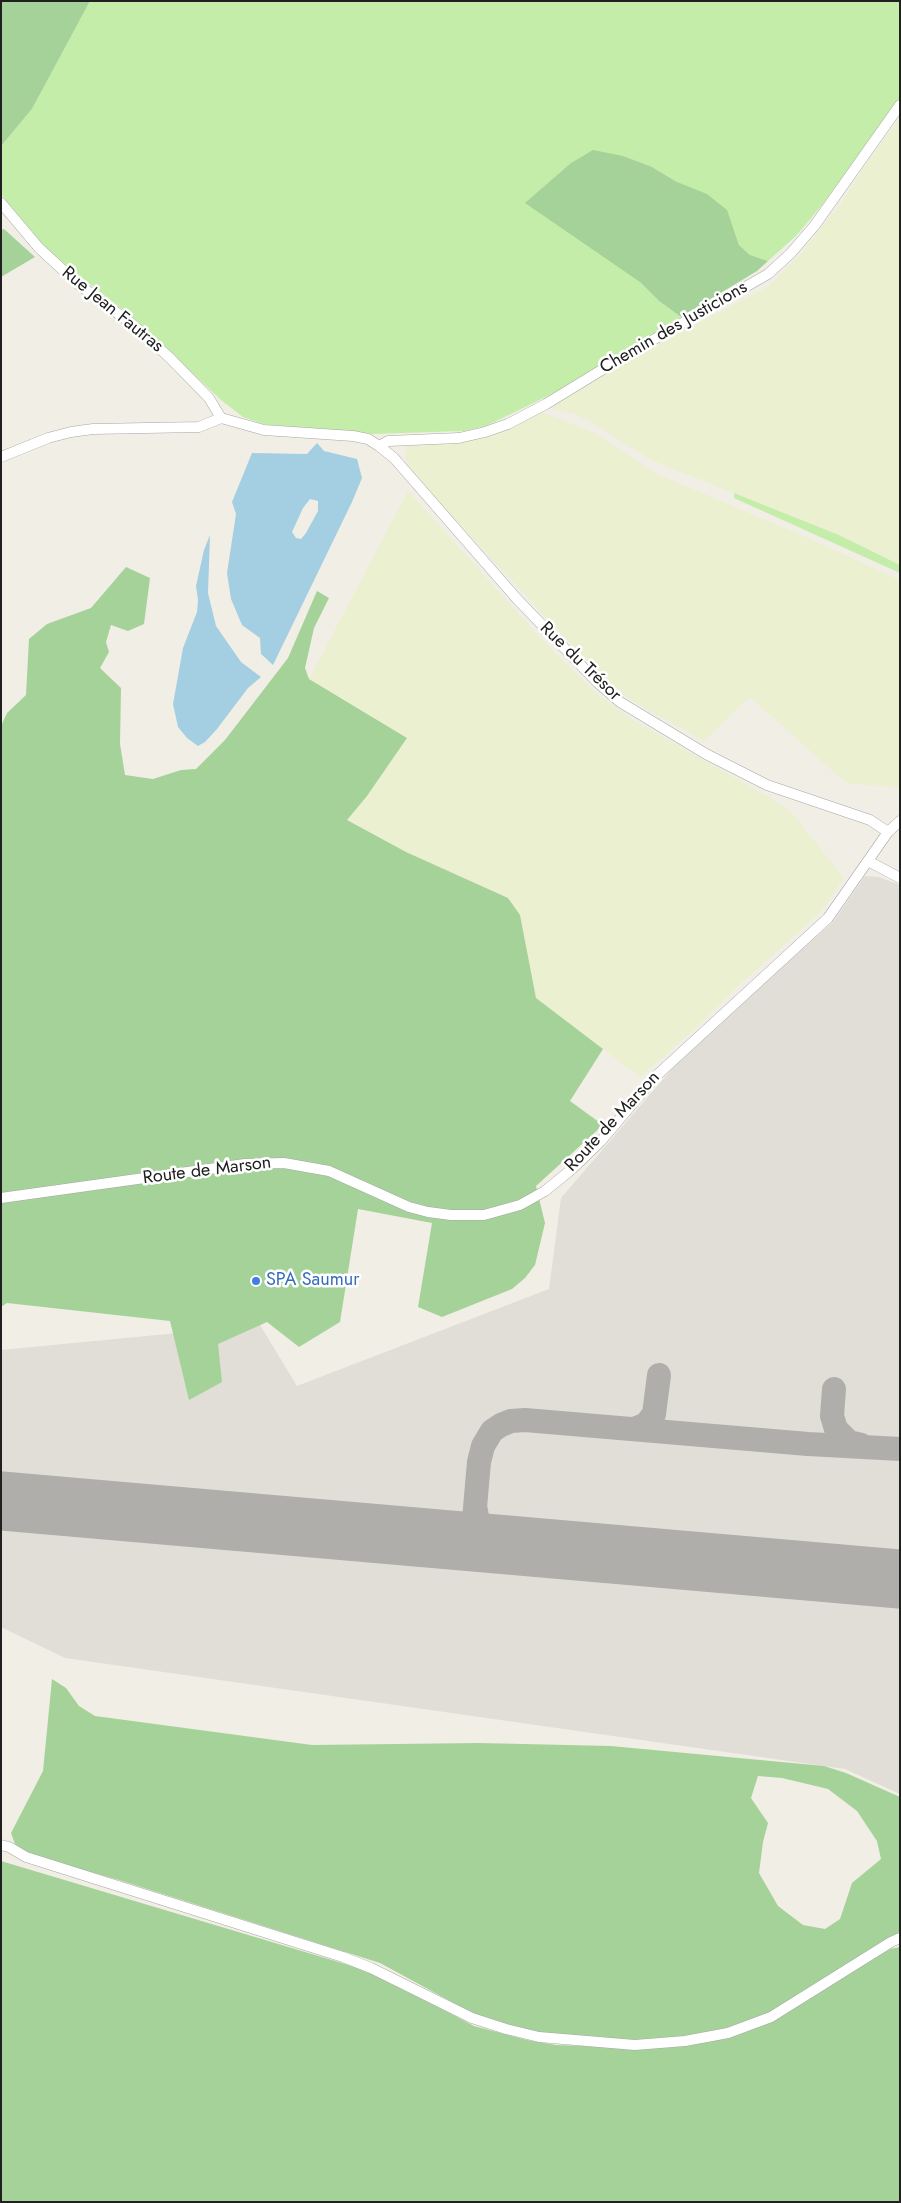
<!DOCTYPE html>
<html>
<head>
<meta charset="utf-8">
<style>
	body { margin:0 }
	#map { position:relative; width:901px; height:2203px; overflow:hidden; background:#f1eee6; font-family:Jost,sans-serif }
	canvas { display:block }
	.frame { position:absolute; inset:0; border:2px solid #202020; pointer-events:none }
</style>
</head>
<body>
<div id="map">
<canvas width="901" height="2203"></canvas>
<div class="frame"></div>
</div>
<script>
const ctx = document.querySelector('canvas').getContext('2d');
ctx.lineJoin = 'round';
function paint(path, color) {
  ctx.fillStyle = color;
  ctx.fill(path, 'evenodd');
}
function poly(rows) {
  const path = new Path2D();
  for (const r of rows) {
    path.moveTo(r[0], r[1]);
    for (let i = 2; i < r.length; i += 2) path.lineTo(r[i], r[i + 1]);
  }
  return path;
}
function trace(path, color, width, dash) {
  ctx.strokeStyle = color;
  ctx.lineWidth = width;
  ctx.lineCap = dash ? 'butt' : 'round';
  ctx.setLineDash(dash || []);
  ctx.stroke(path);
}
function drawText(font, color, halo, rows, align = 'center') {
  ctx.font = font + ' Jost,sans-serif';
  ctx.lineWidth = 5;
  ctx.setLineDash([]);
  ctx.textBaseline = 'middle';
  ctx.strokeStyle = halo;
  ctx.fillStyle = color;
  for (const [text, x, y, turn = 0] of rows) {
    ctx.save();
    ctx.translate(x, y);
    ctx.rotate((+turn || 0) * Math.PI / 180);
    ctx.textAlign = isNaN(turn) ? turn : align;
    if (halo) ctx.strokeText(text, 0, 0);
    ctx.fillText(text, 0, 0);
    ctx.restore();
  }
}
paint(poly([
	[865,876,879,877,900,885,900,1794,845,1769,65,1658,1,1627,1,1350,260,1325,297,1386,549,1289,561,1198,677,1063,726,1016,833,922]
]), '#e0ded7');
paint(poly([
	[900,117,900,565,839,535,651,460,592,423,577,415,553,408,552,404,638,355,767,287,777,278,802,252,841,203,866,164],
	[541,412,593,432,657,474,808,538,900,580,900,788,846,783,750,697,704,741,634,702,599,674,416,478,405,458,406,449,410,445,440,444],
	[408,491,538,635,595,692,630,718,772,799,792,813,844,878,821,912,739,985,697,1027,640,1077,536,998,520,915,346,820,367,796,407,738,309,679]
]), '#ebf0d1');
paint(poly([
	[90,1,900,1,900,99,822,205,796,236,768,261,750,255,739,245,733,228,677,182,652,167,640,282,659,301,681,317,554,393,486,426,464,431,372,434,292,428,263,424,243,417,221,400,135,319,51,254,28,230,1,194,1,146,32,109],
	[734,493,839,535,900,565,900,573,734,498]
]), '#c5edaa');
paint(poly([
	[1,1,90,1,32,109,1,146],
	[593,150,623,156,652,167,677,182,707,194,727,210,739,245,750,255,768,261,757,271,681,317,659,301,640,282,525,203,571,163],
	[4,229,35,257,1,277,1,230],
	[126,567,150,578,144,624,128,631,111,625,106,642,109,652,100,668,121,688,120,744,125,775,153,779,181,770,196,769,225,740,288,658,317,591,329,598,314,628,305,668,309,679,407,738,367,796,347,820,406,852,508,898,520,915,536,998,603,1049,570,1101,603,1125,536,1186,545,1223,535,1265,525,1278,512,1289,442,1317,418,1307,432,1223,358,1209,340,1322,299,1347,267,1322,218,1344,222,1382,189,1400,170,1321,7,1303,1,1307,1,726,7,713,26,695,29,639,47,624,91,608],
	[52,1679,66,1688,79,1706,95,1716,312,1745,479,1743,611,1746,824,1766,846,1773,900,1797,900,1934,770,2013,728,2028,685,2036,635,2042,540,2034,474,2014,380,1963,119,1880,33,1856,15,1844,11,1833,43,1771],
	[758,1776,782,1778,828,1789,857,1811,877,1841,881,1859,852,1883,840,1919,825,1929,803,1925,778,1906,759,1873,763,1842,768,1823,751,1798],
	[1,1861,372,1972,474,2026,527,2040,556,2045,638,2048,732,2036,890,1949,900,1947,900,2202,1,2202]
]), '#a5d299');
paint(poly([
	[317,443,324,451,357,459,362,478,352,502,273,665,261,654,260,638,242,625,231,599,227,573,236,514,232,502,252,453,307,454],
	[310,499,318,501,318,511,306,533,301,539,296,538,292,532,303,508],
	[210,535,208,593,216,626,241,662,261,677,248,688,217,729,205,742,198,746,187,738,178,727,173,704,183,648,197,612,198,600,196,586,204,550]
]), '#a4cee1');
trace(poly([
	[834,1389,832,1416,836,1429,849,1442,861,1445],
	[634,1429,646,1424,654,1414,659,1375],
	[476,1511,478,1523,484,1532,492,1538,506,1544],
	[444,1539,462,1533,474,1519,479,1462,483,1446,492,1431,501,1425,511,1421,525,1420,808,1444,900,1449]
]), '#b0aeaa', 24);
trace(poly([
	[1,1501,900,1579]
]), '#b0aeaa', 59);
const minor = poly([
	[1,203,39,248,78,284,132,324,170,358,209,398,221,418],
	[221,418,264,430,353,436,368,439,379,446,394,458,517,599,597,682,620,702,706,754,767,785,870,820,888,832],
	[379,446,388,441,459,438,485,432,508,424,546,404,618,360,768,274,791,253,815,225,900,105],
	[1,457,48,438,71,432,93,429,199,427,221,418],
	[868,861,900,878],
	[1,1198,245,1164,284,1163,329,1171,409,1207,428,1212,451,1215,484,1215,520,1205,545,1191,572,1169,601,1141,656,1076,828,918,888,832,900,821],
	[1,1845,9,1847,26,1857,343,1957,371,1968,472,2018,506,2029,539,2037,635,2045,685,2041,728,2033,771,2017,891,1942,900,1938]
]);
trace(minor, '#a7a7a7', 11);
trace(minor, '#fff', 10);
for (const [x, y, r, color] of [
	[256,1281,5,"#3f7fe0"]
]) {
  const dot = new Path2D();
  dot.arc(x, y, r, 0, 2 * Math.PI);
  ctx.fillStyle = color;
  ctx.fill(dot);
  trace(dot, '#fff', 2);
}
drawText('18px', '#202020', '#fff', [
	["Rue Jean Fautras",112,310,39],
	["Chemin des Justicions",674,328,-30],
	["Rue du Trésor",580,662,44],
	["Route de Marson",613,1122,-47],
	["Route de Marson",207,1171,-7]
]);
drawText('18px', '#366cbe', '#fff', [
	["SPA Saumur",266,1281]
], 'left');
</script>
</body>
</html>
